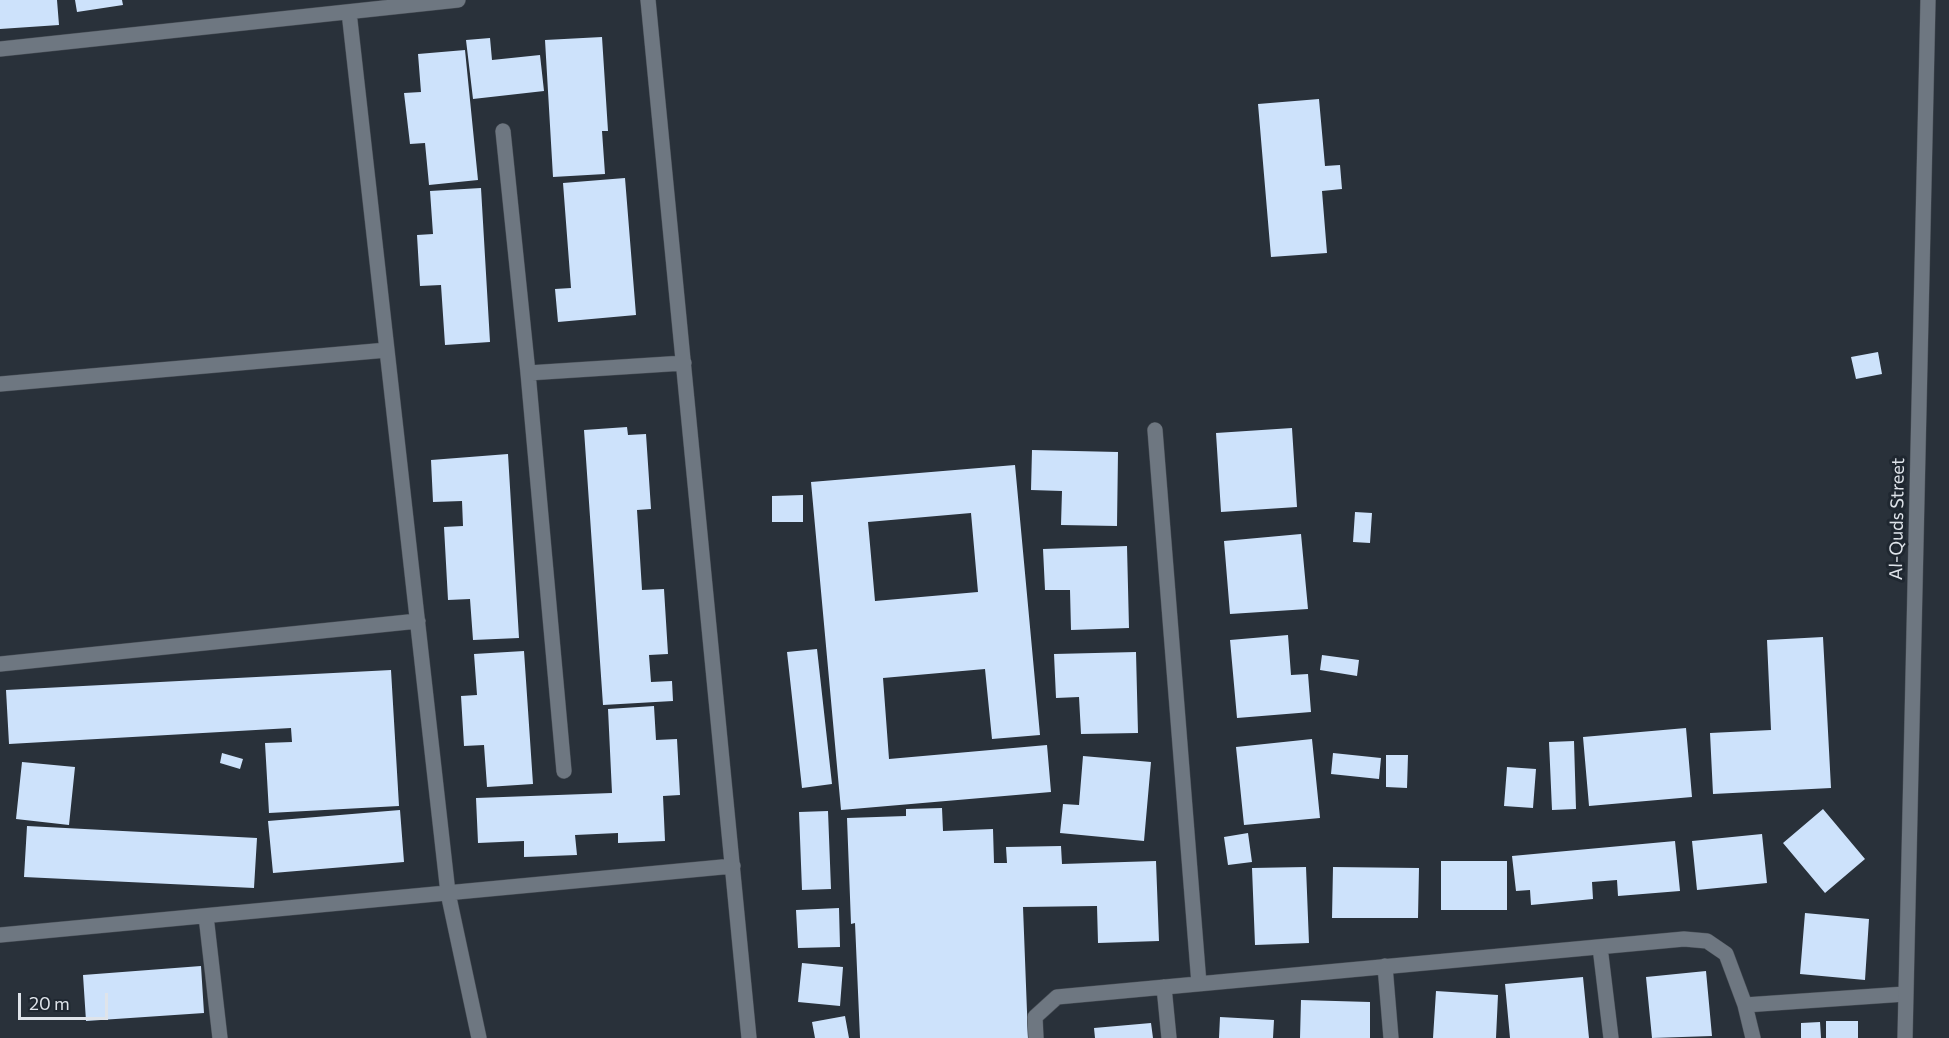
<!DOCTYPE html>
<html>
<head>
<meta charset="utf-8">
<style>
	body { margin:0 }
	#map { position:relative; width:1949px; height:1038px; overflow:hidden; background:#29313a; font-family:Commissioner,sans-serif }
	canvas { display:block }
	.scale { position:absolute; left:18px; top:993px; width:90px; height:27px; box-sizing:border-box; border:3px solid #dfe4ea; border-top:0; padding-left:8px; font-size:18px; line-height:21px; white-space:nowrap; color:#dfe4ea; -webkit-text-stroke:4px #1f2730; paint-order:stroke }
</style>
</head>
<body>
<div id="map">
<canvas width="1949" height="1038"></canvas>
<div class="scale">20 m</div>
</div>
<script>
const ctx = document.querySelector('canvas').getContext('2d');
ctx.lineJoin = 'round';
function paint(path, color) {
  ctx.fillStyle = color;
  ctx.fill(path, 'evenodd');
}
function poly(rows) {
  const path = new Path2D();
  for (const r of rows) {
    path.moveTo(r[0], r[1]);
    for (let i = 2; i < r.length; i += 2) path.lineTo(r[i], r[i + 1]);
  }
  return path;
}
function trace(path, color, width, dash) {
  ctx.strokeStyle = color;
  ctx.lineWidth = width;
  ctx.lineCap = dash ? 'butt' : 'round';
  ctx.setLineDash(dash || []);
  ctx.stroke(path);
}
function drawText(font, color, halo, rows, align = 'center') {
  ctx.font = font + ' Commissioner,sans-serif';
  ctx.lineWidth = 6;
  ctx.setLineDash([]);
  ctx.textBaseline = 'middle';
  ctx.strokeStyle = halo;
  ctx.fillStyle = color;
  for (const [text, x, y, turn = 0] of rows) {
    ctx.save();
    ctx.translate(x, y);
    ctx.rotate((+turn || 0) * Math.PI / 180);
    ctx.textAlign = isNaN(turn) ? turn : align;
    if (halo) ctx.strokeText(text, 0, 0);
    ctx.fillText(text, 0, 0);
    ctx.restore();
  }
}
paint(poly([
	[0,0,57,0,59,25,0,29],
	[75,0,122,0,123,5,77,12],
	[602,37,608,131,602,131,605,174,553,177,545,40],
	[490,38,492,60,540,55,544,91,473,99,466,40],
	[465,50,478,180,429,185,425,143,410,144,404,93,421,92,418,54],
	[1319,99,1325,166,1340,165,1342,189,1322,191,1327,253,1271,257,1258,104],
	[625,178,636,315,558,322,555,289,571,288,563,183],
	[481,188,490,342,445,345,441,285,420,286,417,235,433,234,430,191],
	[1878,352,1882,374,1856,379,1851,357],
	[627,427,628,435,646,434,651,509,637,510,642,590,664,589,668,654,649,655,651,682,672,681,673,701,603,705,584,430],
	[1292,428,1297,507,1221,512,1216,433],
	[1032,450,1118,452,1117,526,1061,525,1062,491,1031,490],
	[508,454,519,638,473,640,470,599,448,600,444,527,463,526,462,501,433,502,431,460],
	[1015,465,1040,735,992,739,985,669,883,678,889,759,1047,745,1051,792,841,810,811,482],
	[971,513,978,592,875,601,868,522],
	[803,495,803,522,772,522,772,496],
	[1355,512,1372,513,1370,543,1353,542],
	[1301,534,1308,609,1230,614,1224,541],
	[1127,546,1129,628,1071,630,1070,590,1045,590,1043,549],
	[1288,635,1291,675,1308,674,1311,712,1237,718,1230,640],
	[1823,637,1831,788,1713,794,1710,733,1771,730,1767,640],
	[817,649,832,784,802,788,787,652],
	[524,651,533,784,487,787,484,745,464,746,461,696,477,695,474,654],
	[1136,652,1138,733,1081,734,1079,697,1056,698,1054,654],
	[1322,655,1359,660,1357,676,1320,670],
	[391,670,399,806,269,813,265,743,292,742,291,728,9,744,6,690],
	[654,706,656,740,677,739,680,795,663,796,665,841,618,843,618,833,575,835,577,855,524,857,524,841,478,843,476,798,612,793,608,709],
	[1686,728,1692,797,1589,806,1583,737],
	[1312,739,1320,818,1244,825,1236,747],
	[1574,741,1576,809,1552,810,1549,742],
	[222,753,243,759,240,769,220,763],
	[1333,753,1381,758,1379,779,1331,774],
	[1386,755,1408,755,1407,788,1386,787],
	[1083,756,1151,762,1144,841,1060,833,1063,804,1079,805],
	[22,762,75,767,69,825,16,819],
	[1507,767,1536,769,1533,808,1504,806],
	[942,808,943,831,993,829,994,863,1007,863,1006,847,1061,846,1062,864,1156,861,1159,941,1098,943,1097,906,1023,907,1028,1038,860,1038,855,923,851,924,847,818,906,816,906,809],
	[1823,809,1865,859,1825,893,1783,843],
	[400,810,404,862,273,873,268,821],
	[828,811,831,889,802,890,799,812],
	[27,826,257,838,254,888,24,877],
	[1248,833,1252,862,1228,865,1224,837],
	[1762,834,1767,883,1697,890,1692,841],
	[1675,841,1680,891,1618,896,1617,880,1592,882,1593,899,1531,905,1530,890,1516,891,1512,856],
	[1441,861,1507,861,1507,910,1441,910],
	[1306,867,1309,943,1255,945,1252,868],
	[1333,867,1419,868,1418,918,1332,918],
	[839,908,840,947,798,948,796,910],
	[1805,913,1869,919,1865,980,1800,974],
	[802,963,843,967,840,1006,798,1002],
	[201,966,204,1013,86,1021,83,975],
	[1706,971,1712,1036,1652,1038,1646,977],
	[1583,977,1589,1038,1510,1038,1505,984],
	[1436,991,1498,995,1496,1038,1433,1038],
	[1301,1000,1370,1002,1370,1038,1300,1038],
	[845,1016,849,1038,815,1038,812,1022],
	[1220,1017,1274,1020,1273,1038,1219,1038],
	[1826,1021,1858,1021,1858,1038,1826,1038],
	[1820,1022,1821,1038,1801,1038,1801,1023],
	[1151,1023,1153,1038,1095,1038,1094,1028]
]), '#cde2fb');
const street = poly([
	[648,0,749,1038],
	[349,12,448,893,479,1038],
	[0,49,458,0],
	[503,131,528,373],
	[0,384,387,350],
	[1155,430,1199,984],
	[0,664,418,621],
	[564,771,528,373,684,363],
	[206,916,220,1038],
	[0,935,733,866],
	[1600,947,1611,1038],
	[1385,966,1391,1038],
	[1164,987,1169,1038],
	[1745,1005,1905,994],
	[1036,1038,1035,1017,1057,997,1684,939,1707,941,1726,954,1745,1005,1753,1038]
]);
const secondary = poly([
	[1905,1038,1928,0]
]);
trace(street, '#474d55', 16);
trace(secondary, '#474d55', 16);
trace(street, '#6e7781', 15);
trace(secondary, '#6e7781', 15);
drawText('18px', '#dfe4ea', '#1f2730', [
	["Al-Quds Street",1897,519,-89]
]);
</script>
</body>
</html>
